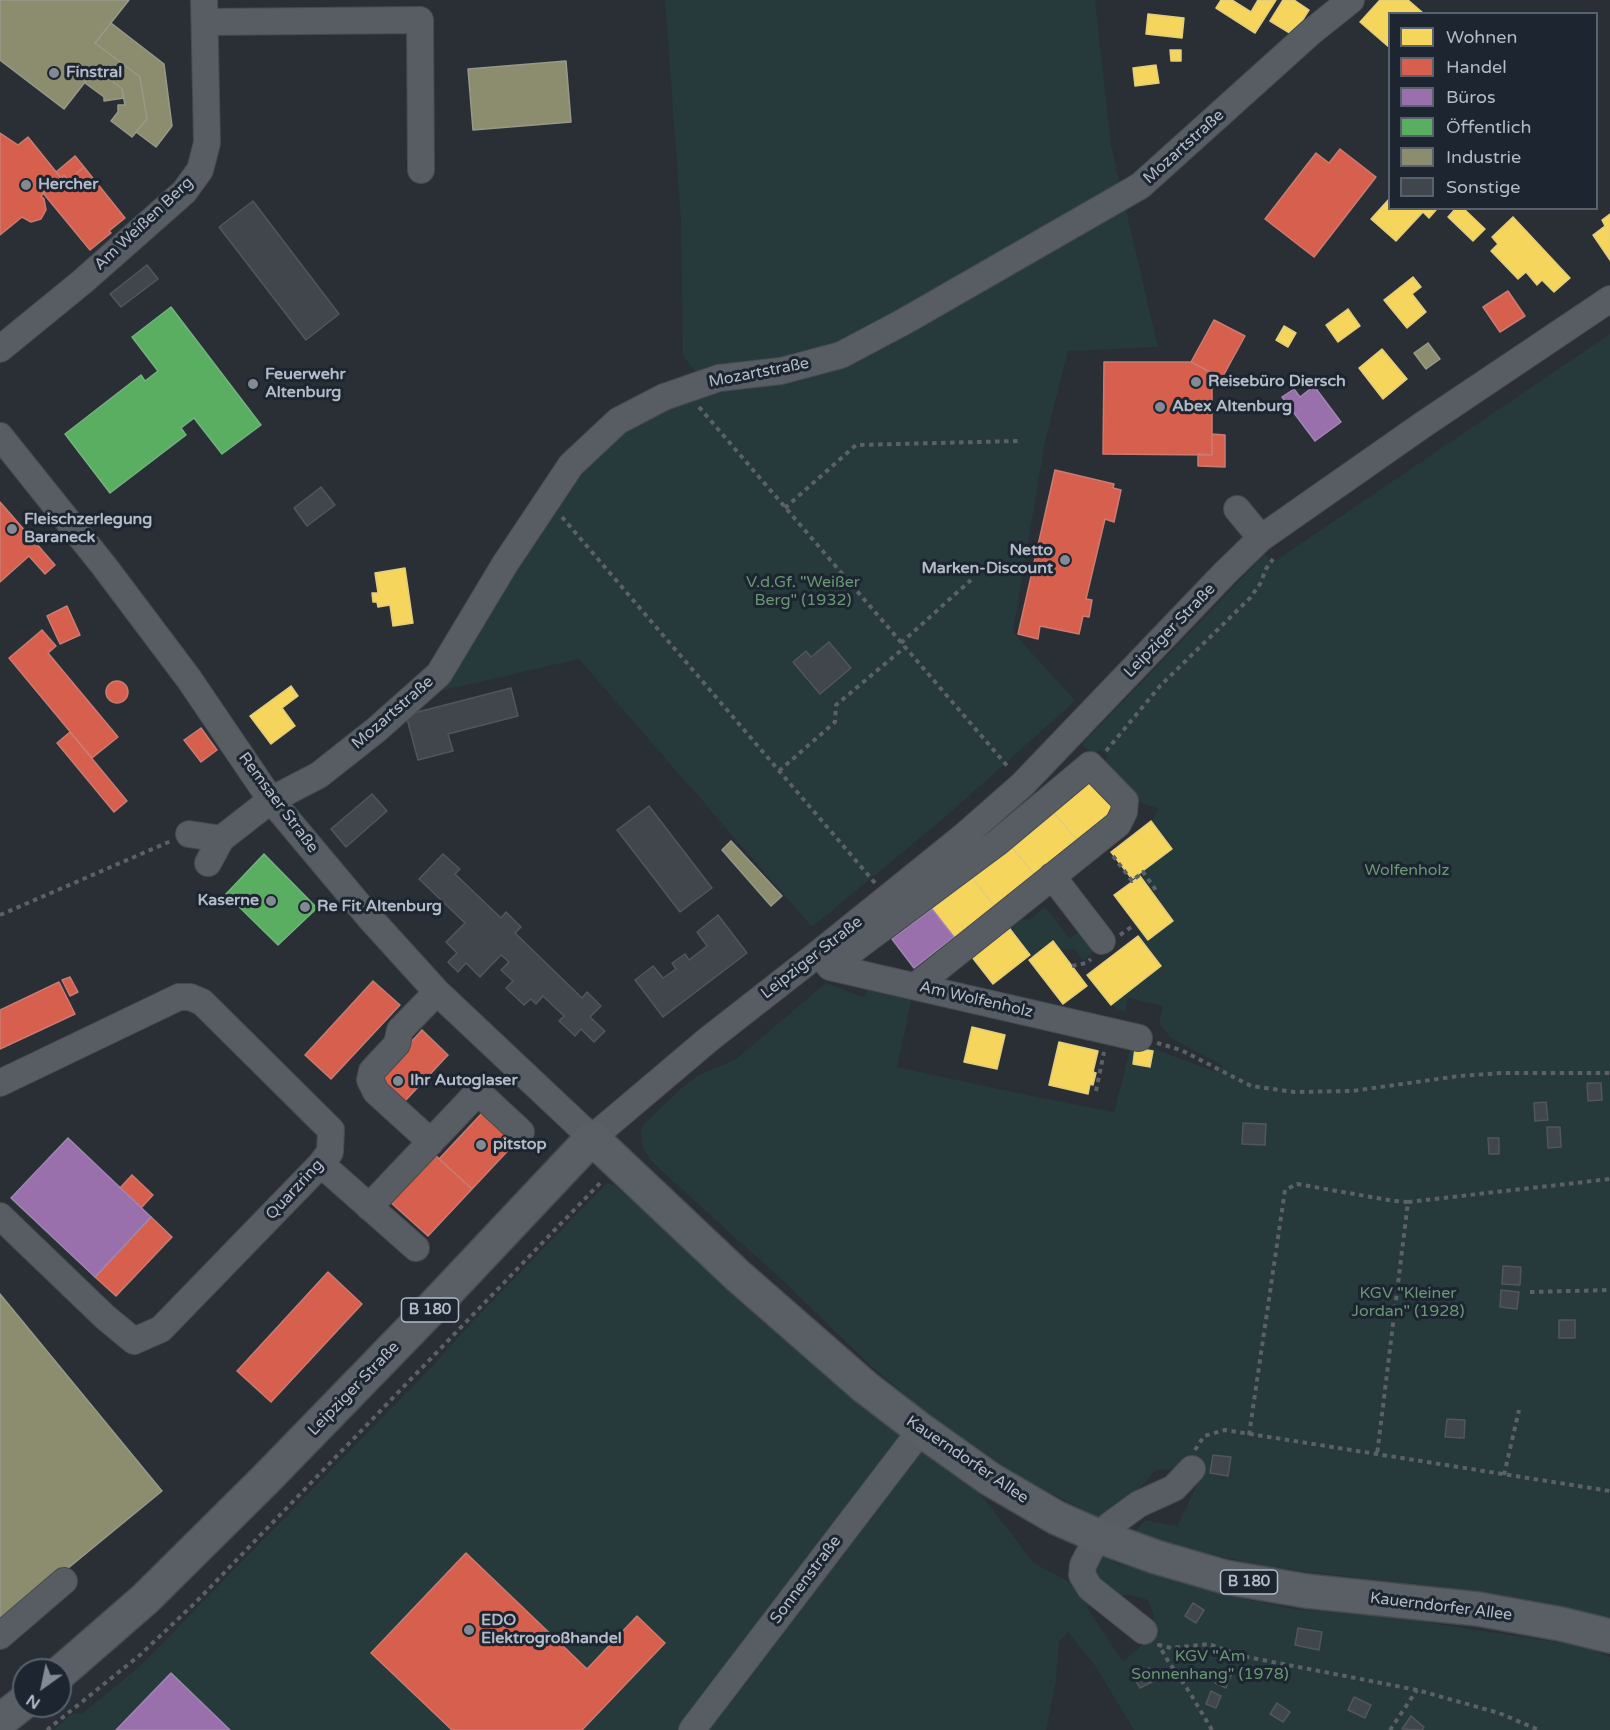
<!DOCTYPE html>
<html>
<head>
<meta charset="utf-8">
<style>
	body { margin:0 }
	#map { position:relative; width:1610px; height:1730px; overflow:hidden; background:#292f35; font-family:"Varela Round",sans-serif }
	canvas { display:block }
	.legend { position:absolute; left:1388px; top:12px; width:210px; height:198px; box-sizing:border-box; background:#1c2530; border:2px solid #58616c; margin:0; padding:8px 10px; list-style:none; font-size:18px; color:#b2bbc7 }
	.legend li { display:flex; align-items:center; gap:12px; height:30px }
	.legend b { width:30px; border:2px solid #58616c }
	.north { position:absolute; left:12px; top:1658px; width:60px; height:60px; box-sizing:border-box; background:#1c2530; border:2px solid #58616c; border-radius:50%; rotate:213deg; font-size:16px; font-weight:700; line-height:24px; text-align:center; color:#b2bbc7 }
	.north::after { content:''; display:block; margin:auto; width:21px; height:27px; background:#828a94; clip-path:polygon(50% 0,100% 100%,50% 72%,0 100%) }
</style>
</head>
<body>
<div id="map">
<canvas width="1610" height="1730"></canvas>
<ul class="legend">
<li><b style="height:16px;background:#f6d55c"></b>Wohnen</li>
<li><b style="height:16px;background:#d6604d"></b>Handel</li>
<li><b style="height:16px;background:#9970ab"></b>Büros</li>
<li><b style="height:16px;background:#5aae61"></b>Öffentlich</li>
<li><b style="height:16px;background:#8c8c6e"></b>Industrie</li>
<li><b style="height:16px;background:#41464c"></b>Sonstige</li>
</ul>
<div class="north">N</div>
</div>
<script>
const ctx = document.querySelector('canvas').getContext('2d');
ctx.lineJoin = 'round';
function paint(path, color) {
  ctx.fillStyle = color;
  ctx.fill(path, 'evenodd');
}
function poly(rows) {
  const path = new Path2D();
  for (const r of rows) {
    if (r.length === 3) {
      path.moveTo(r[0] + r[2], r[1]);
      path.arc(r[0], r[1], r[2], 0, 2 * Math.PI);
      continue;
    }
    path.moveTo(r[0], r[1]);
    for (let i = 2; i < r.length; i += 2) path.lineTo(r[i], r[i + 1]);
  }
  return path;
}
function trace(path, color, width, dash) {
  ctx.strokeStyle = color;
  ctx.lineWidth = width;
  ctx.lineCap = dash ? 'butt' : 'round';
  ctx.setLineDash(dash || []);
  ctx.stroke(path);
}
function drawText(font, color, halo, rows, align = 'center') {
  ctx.font = font + ' "Varela Round",sans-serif';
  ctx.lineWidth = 6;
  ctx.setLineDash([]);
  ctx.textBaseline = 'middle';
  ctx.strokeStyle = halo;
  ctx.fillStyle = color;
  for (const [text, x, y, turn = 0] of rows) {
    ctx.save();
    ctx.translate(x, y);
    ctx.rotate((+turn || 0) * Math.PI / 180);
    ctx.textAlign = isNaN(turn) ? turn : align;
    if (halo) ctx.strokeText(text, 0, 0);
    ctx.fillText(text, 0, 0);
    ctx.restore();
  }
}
paint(poly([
	[665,0,1095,0,1111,146,1158,347,1068,351,1045,442,1013,632,1075,701,944,818,812,927,579,659,436,692,574,480,610,443,658,412,710,390,683,356,681,222],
	[1610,334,1610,1619,1548,1603,1491,1593,1267,1567,1194,1550,1134,1533,1145,1520,1177,1526,1202,1474,1176,1469,1156,1470,1127,1502,1098,1517,1023,1479,924,1411,871,1366,782,1280,651,1161,642,1146,641,1127,686,1084,697,1076,736,1059,826,983,865,998,868,986,912,998,897,1067,1037,1097,1114,1112,1132,1041,1214,1071,1223,1066,1170,1037,1159,1024,1163,1006,1128,998,1125,1013,1111,1005,1161,966,1138,936,1142,932,1148,939,1173,920,1138,874,1172,848,1151,821,1159,809,1141,803,1103,764,1108,756,1101,750,1093,756,1082,744,1265,554,1272,563],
	[1045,907,1070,939,1081,930,1093,945,1092,953,1083,961,1074,949,1060,950,1052,941,1032,958,1010,929,999,937,999,930,1015,918,1029,920],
	[607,1183,614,1185,698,1258,969,1480,1034,1563,1077,1586,1093,1603,1087,1608,1123,1662,1153,1635,1150,1630,1154,1616,1148,1600,1129,1595,1112,1597,1088,1565,1102,1556,1116,1563,1221,1594,1294,1609,1397,1618,1582,1646,1610,1657,1610,1730,1134,1730,1096,1667,1068,1632,1059,1642,1056,1681,1046,1730,53,1730,72,1714,82,1714,141,1665,425,1374,474,1320]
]), '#26393b');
const homes = poly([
	[1221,0,1232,0,1251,12,1258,0,1276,0,1255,33,1216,8,1221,0],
	[1283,0,1294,0,1309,10,1293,35,1270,21,1283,0],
	[1380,0,1408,0,1423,13,1390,14,1390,48,1360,22,1380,0],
	[1148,14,1184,18,1182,38,1146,34,1148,14],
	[1170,50,1181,50,1181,61,1171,61,1170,50],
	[1156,65,1159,83,1135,86,1133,68,1156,65],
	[1390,198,1390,208,1436,210,1429,218,1423,212,1396,241,1371,219,1390,198],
	[1456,208,1463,208,1485,229,1473,241,1448,217,1456,208],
	[1610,214,1610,260,1593,235,1605,226,1602,220,1610,214],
	[1513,217,1570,278,1554,292,1542,280,1537,285,1526,272,1518,279,1491,251,1498,244,1492,237,1513,217],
	[1413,277,1421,287,1412,294,1426,312,1407,328,1384,300,1413,277],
	[1348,309,1360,326,1338,342,1326,325,1348,309],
	[1284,326,1296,333,1288,347,1276,340,1284,326],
	[1382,349,1407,379,1383,399,1359,368,1382,349],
	[405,568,413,623,393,626,390,605,378,607,377,602,373,602,372,593,378,593,375,573,405,568],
	[291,686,298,696,282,708,295,726,271,744,250,716,291,686],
	[1095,777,1119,805,1077,840,1054,813,1095,777],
	[1054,813,1077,840,1035,875,1012,848,1054,813],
	[1151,821,1172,849,1132,879,1111,852,1151,821],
	[1012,848,1035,875,995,906,972,878,1012,848],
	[1140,876,1173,921,1148,940,1114,895,1140,876],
	[972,878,995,906,954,937,932,909,972,878],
	[1010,929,1030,955,993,984,972,957,1010,929],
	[1138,936,1161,966,1111,1005,1087,975,1138,936],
	[1053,941,1087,986,1063,1004,1029,960,1053,941],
	[972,1027,1005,1035,997,1069,964,1062,972,1027],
	[1059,1042,1098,1051,1093,1072,1096,1073,1093,1085,1090,1084,1088,1094,1049,1085,1059,1042],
	[1135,1048,1153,1051,1150,1067,1133,1064,1135,1048]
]);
paint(homes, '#f6d55c');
trace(homes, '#e2cd7c', 1.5);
const shops = poly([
	[0,133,18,145,28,137,61,178,41,196,44,199,46,210,41,219,31,222,22,217,0,235,0,133],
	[1340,149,1376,177,1314,257,1265,219,1316,153,1329,163,1340,149],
	[75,156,84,167,68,180,64,175,61,178,56,172,75,156],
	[84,167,125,218,109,231,111,233,90,250,43,193,64,175,68,180,84,167],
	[1508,291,1525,316,1500,332,1483,307,1508,291],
	[1214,320,1245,336,1222,378,1191,362,1214,320],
	[1104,362,1191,362,1212,373,1212,455,1103,454,1104,362],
	[1212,434,1225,435,1225,467,1198,466,1198,454,1212,455,1212,434],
	[1055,470,1114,484,1113,488,1121,490,1114,522,1105,519,1086,599,1092,600,1089,617,1083,616,1079,634,1040,626,1038,639,1018,634,1055,470],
	[0,502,55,565,45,574,29,556,0,582,0,502],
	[67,606,80,635,60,644,47,616,67,606],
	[42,630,56,646,48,653,118,737,92,758,9,658,42,630],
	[117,692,11],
	[201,728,217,750,201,762,184,740,201,728],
	[70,732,127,801,114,812,57,743,70,732],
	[70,977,78,992,70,996,62,980,70,977],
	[373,981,400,1005,331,1079,305,1055,373,981],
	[59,982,75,1014,0,1049,0,1010,59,982],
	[422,1030,448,1055,404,1102,378,1078,422,1030],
	[483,1112,516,1142,472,1189,439,1159,483,1112],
	[433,1153,472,1189,428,1236,389,1201,433,1153],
	[132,1175,153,1195,141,1208,120,1188,132,1175],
	[151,1217,172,1237,116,1296,95,1277,151,1217],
	[328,1272,362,1304,271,1402,237,1371,328,1272],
	[466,1553,587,1669,637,1616,665,1643,582,1730,452,1730,371,1653,466,1553]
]);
paint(shops, '#d6604d');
trace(shops, '#cb7b72', 1.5);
const offices = poly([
	[1314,386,1341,422,1315,441,1282,397,1294,389,1300,397,1314,386],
	[932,909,954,937,914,968,892,939,932,909],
	[68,1138,151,1217,95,1277,11,1198,68,1138],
	[171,1673,230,1730,116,1730,171,1673]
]);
paint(offices, '#9970ab');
trace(offices, '#a086b3', 1.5);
const public = poly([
	[171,307,261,425,222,454,194,418,181,428,186,435,110,493,65,434,141,375,145,381,158,371,132,337,171,307],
	[264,854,317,908,278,945,226,894,264,854]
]);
paint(public, '#5aae61');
trace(public, '#74b280', 1.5);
const industry = poly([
	[0,0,129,0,95,43,140,77,147,119,132,137,111,121,118,112,118,105,125,105,122,89,96,68,64,109,0,60,0,0],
	[111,23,164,64,172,126,156,147,136,132,147,119,140,77,95,43,111,23],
	[566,61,571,122,473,130,468,69,566,61],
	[96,68,122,89,124,98,104,101,104,97,85,83,96,68],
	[1428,343,1440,359,1426,369,1414,353,1428,343],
	[731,841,782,896,771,906,722,850,731,841],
	[0,1294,162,1491,0,1624,0,1294]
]);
paint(industry, '#8c8c6e');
trace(industry, '#979a89', 1.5);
const building = poly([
	[253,201,339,314,306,340,219,227,253,201],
	[147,265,158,279,121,307,110,294,147,265],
	[321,487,335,505,307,526,294,508,321,487],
	[829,642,851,668,820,694,793,662,806,651,811,657,829,642],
	[511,688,518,716,448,734,453,751,418,760,406,715,511,688],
	[372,794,387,811,346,847,331,829,372,794],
	[649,806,712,888,680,912,617,830,649,806],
	[443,854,460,869,455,874,501,918,506,912,521,927,515,933,582,998,587,992,601,1006,590,1017,605,1031,594,1042,581,1029,575,1036,559,1021,564,1016,543,996,536,1004,531,999,524,1005,506,988,513,981,501,970,509,962,501,955,480,977,466,963,458,972,448,962,457,953,446,942,465,923,419,879,443,854],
	[718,915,747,953,663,1017,635,980,653,966,663,978,676,969,672,963,685,954,689,960,707,946,697,932,718,915],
	[1587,1083,1601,1083,1602,1100,1588,1101,1587,1083],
	[1546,1102,1548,1120,1535,1121,1534,1103,1546,1102],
	[1243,1123,1266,1124,1265,1145,1242,1144,1243,1123],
	[1547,1127,1560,1127,1561,1147,1548,1148,1547,1127],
	[1488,1138,1499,1138,1499,1154,1489,1154,1488,1138],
	[1503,1266,1521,1267,1520,1285,1502,1284,1503,1266],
	[1501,1290,1519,1292,1517,1309,1500,1307,1501,1290],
	[1559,1320,1575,1320,1575,1338,1559,1338,1559,1320],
	[1447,1419,1465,1420,1464,1438,1445,1437,1447,1419],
	[1213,1455,1231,1457,1228,1476,1210,1473,1213,1455],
	[1193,1603,1204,1610,1196,1623,1185,1616,1193,1603],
	[1298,1628,1322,1632,1319,1650,1295,1645,1298,1628],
	[1149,1668,1156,1680,1140,1688,1133,1676,1149,1668],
	[1221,1669,1232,1673,1226,1688,1215,1683,1221,1669],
	[1211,1691,1221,1696,1216,1708,1206,1704,1211,1691],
	[1354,1697,1371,1705,1365,1718,1348,1710,1354,1697],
	[1277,1703,1290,1712,1283,1722,1270,1714,1277,1703],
	[1411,1716,1424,1727,1422,1730,1402,1729,1411,1716]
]);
paint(building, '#41464c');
trace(building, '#51565d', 1.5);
const minor = poly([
	[205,22,420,20,421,170],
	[0,349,82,282,184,192,200,170,207,143,204,0],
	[0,436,104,566,189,679,271,800,369,917,437,992,592,1138,709,1039,819,953,964,836,1023,784,1225,573,1261,538,1424,424,1610,299],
	[1237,509,1261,538],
	[189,834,221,839],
	[208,863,221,839,271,800,319,775,376,730,439,674,505,564,571,465,618,421,664,397,719,378,781,371,841,355,905,321,1140,186,1311,32,1351,0],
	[1052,876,1102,941],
	[823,958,830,967,1139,1038],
	[830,967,998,842,1090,765,1125,801,1124,812,1118,824,917,985],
	[0,1083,179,997,190,997,202,1002,331,1130,330,1152,321,1164,161,1329,134,1341,105,1317,0,1216],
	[431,1142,376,1092,370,1080,372,1071,397,1044,400,1030,437,992],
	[321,1164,416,1248],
	[369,1207,478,1092,521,1132],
	[1144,1631,1090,1588,1082,1575,1083,1565,1098,1536,1110,1525,1139,1504,1174,1488,1192,1469],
	[0,1636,64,1581],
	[692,1730,921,1430]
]);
const major = poly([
	[60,1673,145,1599,266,1479,431,1309,592,1138,737,1275,865,1387,921,1430,990,1479,1057,1518,1098,1536,1156,1557,1225,1577,1306,1591,1478,1609,1561,1624,1610,1636],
	[0,1721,24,1702]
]);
trace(minor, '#474b50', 28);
trace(major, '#464b52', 36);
trace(poly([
	[699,407,1009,768],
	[785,508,856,445,1019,441],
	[562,517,875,883],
	[901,643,971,580],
	[1106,751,1160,686,1250,598,1260,584,1266,569,1273,559],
	[779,771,835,722,836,705,905,647],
	[1113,856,1132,881,1143,872,1158,893],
	[0,915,171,841],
	[1120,935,1134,925],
	[1072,966,1086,963,1091,959],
	[1157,1043,1181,1050,1251,1086,1294,1092,1352,1091,1459,1076,1502,1073,1610,1073],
	[1096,1091,1104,1052],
	[1408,1202,1610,1179],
	[1530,1292,1610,1290],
	[1249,1435,1285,1190,1297,1184,1394,1201,1408,1202,1377,1455],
	[1195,1450,1204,1436,1225,1430,1610,1491],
	[1504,1475,1519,1410],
	[26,1670,37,1660],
	[47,1730,140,1655,196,1602,603,1180],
	[1212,1730,1190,1693,1168,1661,1159,1645,1171,1648,1209,1644,1242,1656,1417,1690,1499,1713,1539,1730],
	[1390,1730,1417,1690]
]), '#5b6167', 4, [4.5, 4.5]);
trace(minor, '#585c63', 26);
trace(major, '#5a5f65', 33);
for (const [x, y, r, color] of [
	[54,73,6,"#828a94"],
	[26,185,6,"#828a94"],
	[1196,382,6,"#828a94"],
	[253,384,6,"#828a94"],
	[1160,407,6,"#828a94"],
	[12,529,6,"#828a94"],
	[1065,560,6,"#828a94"],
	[271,901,6,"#828a94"],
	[305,907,6,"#828a94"],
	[398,1081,6,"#828a94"],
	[481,1145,6,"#828a94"],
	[469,1630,6,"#828a94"]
]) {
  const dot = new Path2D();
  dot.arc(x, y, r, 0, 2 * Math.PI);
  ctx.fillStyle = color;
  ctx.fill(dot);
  trace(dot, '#1c2530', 2);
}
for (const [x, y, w] of [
	[430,1310,57],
	[1249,1582,57]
]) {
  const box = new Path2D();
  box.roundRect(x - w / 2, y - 12, w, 24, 4.5);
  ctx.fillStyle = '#1c2530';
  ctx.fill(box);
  trace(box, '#b2bbc7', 1.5);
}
drawText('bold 15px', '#b2bbc7', null, [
	["B 180",430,1310],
	["B 180",1249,1582]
]);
drawText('bold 16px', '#b2bbc7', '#1c2530', [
	["Finstral",66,73],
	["Hercher",38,185],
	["Feuerwehr",265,375],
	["Altenburg",265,393],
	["Reisebüro Diersch",1208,382],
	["Abex Altenburg",1172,407],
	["Fleischzerlegung",24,520],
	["Baraneck",24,538],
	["Netto",1053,551,"right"],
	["Marken-Discount",1053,569,"right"],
	["Kaserne",259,901,"right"],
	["Re Fit Altenburg",317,907],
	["Ihr Autoglaser",410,1081],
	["pitstop",493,1145],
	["EDO",481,1621],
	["Elektrogroßhandel",481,1639]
], 'left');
drawText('16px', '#b2bbc7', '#1c2530', [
	["Mozartstraße",1184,147,-42],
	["Am Weißen Berg",144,224,-43],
	["Mozartstraße",759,373,-11],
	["Leipziger Straße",1170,631,-46],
	["Mozartstraße",393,713,-41],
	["Remsaer Straße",278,803,53],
	["Leipziger Straße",812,958,-38],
	["Am Wolfenholz",976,1000,13],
	["Quarzring",295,1190,-47],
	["Leipziger Straße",354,1389,-46],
	["Kauerndorfer Allee",967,1460,34],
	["Sonnenstraße",806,1580,-53],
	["Kauerndorfer Allee",1441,1607,7]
]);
drawText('16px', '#699772', '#1c2530', [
	["V.d.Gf. \"Weißer",803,583],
	["Berg\" (1932)",803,601],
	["Wolfenholz",1407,871],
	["KGV \"Kleiner",1408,1294],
	["Jordan\" (1928)",1408,1312],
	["KGV \"Am",1210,1657],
	["Sonnenhang\" (1978)",1210,1675]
]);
</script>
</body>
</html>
